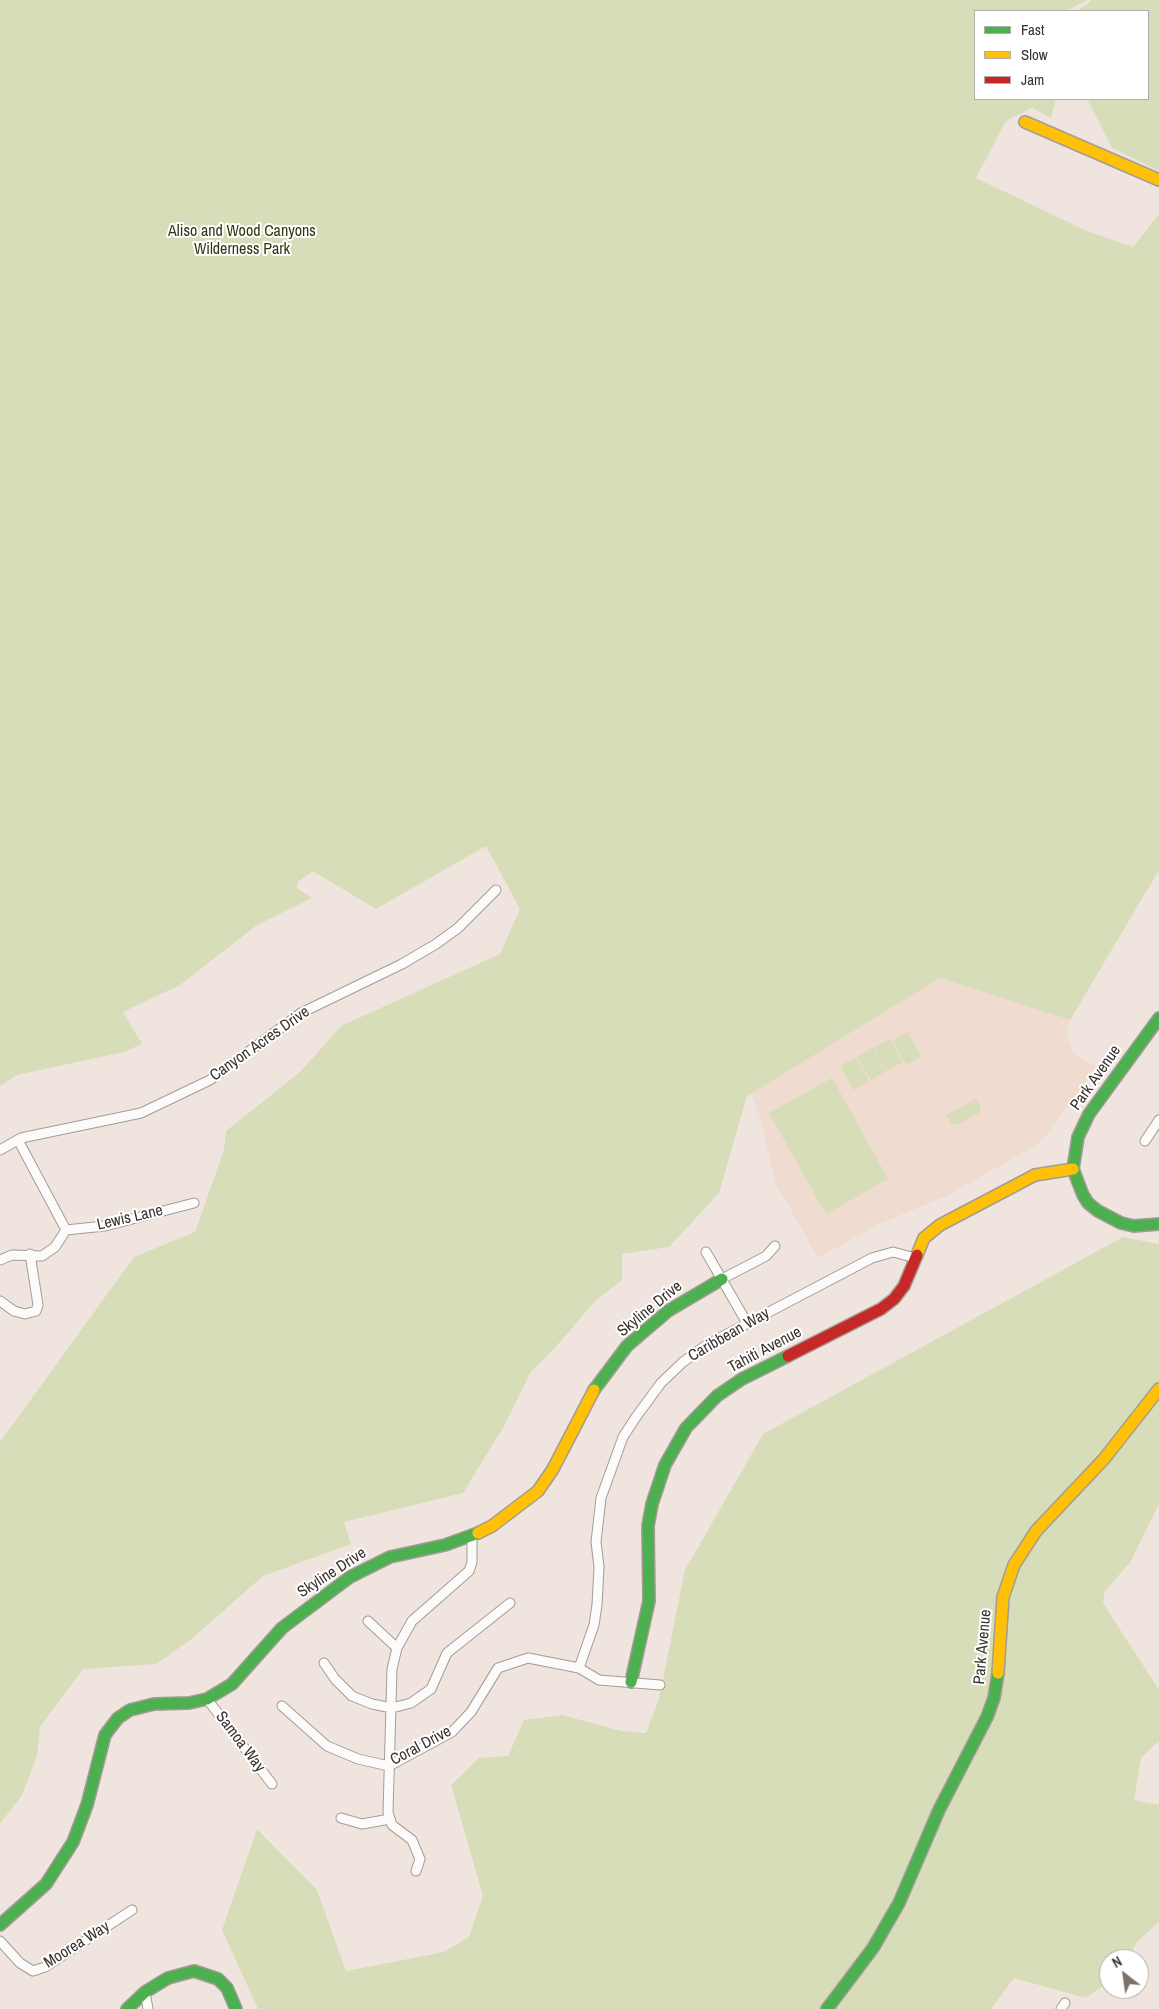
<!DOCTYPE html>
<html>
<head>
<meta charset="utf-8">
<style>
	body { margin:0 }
	#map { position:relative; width:1159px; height:2009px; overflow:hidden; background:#f0e5de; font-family:"Archivo Narrow",sans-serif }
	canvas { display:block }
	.legend { position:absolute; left:974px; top:10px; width:175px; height:90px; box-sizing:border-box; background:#fff; border:1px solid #b0adab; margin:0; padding:6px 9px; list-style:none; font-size:15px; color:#3a322d }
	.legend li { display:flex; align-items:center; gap:10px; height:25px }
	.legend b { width:25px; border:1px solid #b0adab }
	.north { position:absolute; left:1099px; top:1949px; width:50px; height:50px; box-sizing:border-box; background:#fff; border:1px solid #b0adab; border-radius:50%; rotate:330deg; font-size:14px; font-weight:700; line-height:20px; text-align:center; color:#3a322d }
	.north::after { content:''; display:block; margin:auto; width:18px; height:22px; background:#7a716b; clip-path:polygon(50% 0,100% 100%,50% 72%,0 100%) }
</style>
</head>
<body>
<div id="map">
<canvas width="1159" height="2009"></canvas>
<ul class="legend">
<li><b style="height:6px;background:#4caf50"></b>Fast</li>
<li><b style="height:6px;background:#ffc107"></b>Slow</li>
<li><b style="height:6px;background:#c62828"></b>Jam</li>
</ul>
<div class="north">N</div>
</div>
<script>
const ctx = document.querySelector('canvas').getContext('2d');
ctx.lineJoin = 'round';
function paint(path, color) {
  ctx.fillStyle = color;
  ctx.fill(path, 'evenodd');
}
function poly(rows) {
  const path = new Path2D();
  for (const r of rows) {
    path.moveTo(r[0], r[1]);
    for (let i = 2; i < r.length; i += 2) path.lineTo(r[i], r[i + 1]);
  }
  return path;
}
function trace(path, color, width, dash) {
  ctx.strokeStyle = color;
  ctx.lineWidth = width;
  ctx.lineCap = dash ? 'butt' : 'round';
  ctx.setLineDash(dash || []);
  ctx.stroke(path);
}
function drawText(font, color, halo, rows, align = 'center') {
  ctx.font = font + ' "Archivo Narrow",sans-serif';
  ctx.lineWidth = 4;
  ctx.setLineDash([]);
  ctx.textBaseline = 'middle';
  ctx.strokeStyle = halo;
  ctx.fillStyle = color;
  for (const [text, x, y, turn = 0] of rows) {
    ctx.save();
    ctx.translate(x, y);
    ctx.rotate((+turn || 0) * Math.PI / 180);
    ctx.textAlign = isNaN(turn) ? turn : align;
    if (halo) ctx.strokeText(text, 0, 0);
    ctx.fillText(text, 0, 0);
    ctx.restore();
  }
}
paint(poly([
	[940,978,1070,1020,1067,1037,1074,1054,1098,1067,1040,1143,947,1196,881,1223,818,1258,775,1182,761,1120,751,1093]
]), '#efdbcf');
paint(poly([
	[0,0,1087,0,1067,11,975,11,975,99,1056,99,1051,118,1032,108,1006,121,976,178,1087,231,1133,247,1159,214,1159,870,1070,1020,940,978,747,1096,719,1193,669,1247,622,1254,622,1280,596,1300,561,1341,530,1373,504,1426,463,1493,344,1522,351,1544,263,1576,189,1641,156,1664,83,1669,40,1727,37,1756,22,1795,0,1824,0,1442,134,1257,195,1232,224,1150,226,1131,300,1072,341,1026,500,954,520,909,486,846,376,909,313,871,298,882,297,888,312,898,257,925,180,985,123,1012,142,1044,124,1052,17,1075,0,1086],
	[1092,0,1159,0,1159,171,1112,148,1087,99,1148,99,1148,11,1078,11],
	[908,1032,921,1056,906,1065,893,1041],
	[890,1039,903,1062,887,1071,874,1048],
	[873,1048,886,1071,871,1080,857,1057],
	[856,1057,869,1081,854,1090,840,1066],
	[832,1078,888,1179,826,1214,769,1113],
	[976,1099,981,1106,979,1113,957,1125,951,1123,946,1115],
	[1123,1237,1159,1244,1159,1504,1131,1561,1105,1591,1103,1603,1159,1690,1159,1741,1141,1758,1134,1800,1159,1805,1159,1922,1137,1942,1127,1959,1109,1959,1109,1982,1086,1998,1014,1978,991,2009,258,2009,222,1930,257,1829,317,1890,346,1971,444,1952,469,1937,483,1896,451,1785,479,1758,508,1756,524,1720,562,1715,621,1731,646,1733,659,1699,685,1570,763,1434]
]), '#d7ddb8');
const street = poly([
	[18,1140,66,1230],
	[1145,1141,1159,1120],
	[0,1150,21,1138,141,1113,210,1080,301,1013,402,964,436,944,458,928,496,890],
	[66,1230,105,1226,194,1203],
	[706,1252,747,1323],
	[0,1260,12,1255,42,1256,55,1247,66,1230],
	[722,1279,766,1256,775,1246],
	[0,1301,14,1311,25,1314,36,1311,38,1305,30,1254],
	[368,1621,397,1648],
	[324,1663,335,1679,352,1696,372,1704,392,1708,411,1703,431,1689,447,1653,510,1603],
	[579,1668,594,1625,597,1605,599,1567,596,1542,601,1498,623,1437,636,1417,661,1383,683,1362,708,1344,872,1258,893,1252,915,1258],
	[207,1699,272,1784],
	[282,1706,327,1746,358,1759,389,1766,452,1732,471,1712,498,1668,528,1658,579,1668,599,1680,660,1685],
	[341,1818,362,1824,390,1819],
	[416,1871,420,1859,412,1840,392,1825,388,1812,392,1669,397,1648,412,1621,469,1571,472,1562,472,1536],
	[0,1941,20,1963,33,1971,45,1967,132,1910],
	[145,1992,148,2009],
	[1061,2009,1065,2003]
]);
const fast = poly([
	[1159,1018,1089,1114,1078,1137,1073,1169,1083,1195,1088,1203,1098,1211,1121,1223,1134,1226,1159,1224],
	[594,1390,627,1346,668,1311,722,1279],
	[631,1682,649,1601,648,1526,652,1504,665,1465,686,1428,717,1396,742,1379,788,1356],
	[0,1925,46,1884,73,1842,87,1805,105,1735,118,1718,130,1710,154,1704,189,1703,207,1699,232,1684,282,1628,350,1577,390,1557,445,1545,478,1533],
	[127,2009,145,1992,168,1978,194,1971,218,1979,227,1988,236,2009],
	[827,2009,873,1948,899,1903,939,1810,987,1717,994,1698,998,1673]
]);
const slow = poly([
	[1025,122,1159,180],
	[917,1255,924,1238,940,1225,1035,1175,1073,1169],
	[478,1533,492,1526,538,1491,553,1469,594,1390],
	[998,1673,1003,1597,1014,1565,1036,1531,1104,1459,1159,1389]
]);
const jam = poly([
	[788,1356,881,1309,894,1299,904,1286,917,1255]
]);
trace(street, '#a49b96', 11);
trace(fast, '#a49b96', 14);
trace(slow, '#a49b96', 14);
trace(jam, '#a49b96', 14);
trace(street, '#fdfbfa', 9);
trace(fast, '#4caf50', 11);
trace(slow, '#ffc107', 11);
trace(jam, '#c62828', 11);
drawText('16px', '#2e3910', '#fff', [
	["Aliso and Wood Canyons",242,232],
	["Wilderness Park",242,250]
]);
drawText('16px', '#3a322d', '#fff', [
	["Canyon Acres Drive",260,1044,-35],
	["Park Avenue",1096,1078,-55],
	["Lewis Lane",130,1218,-13],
	["Skyline Drive",650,1309,-39],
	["Caribbean Way",729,1335,-30],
	["Tahiti Avenue",765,1350,-28],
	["Skyline Drive",332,1573,-33],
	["Park Avenue",983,1647,-85],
	["Samoa Way",240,1742,53],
	["Coral Drive",421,1746,-28],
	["Moorea Way",77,1945,-32]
]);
</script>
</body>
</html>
